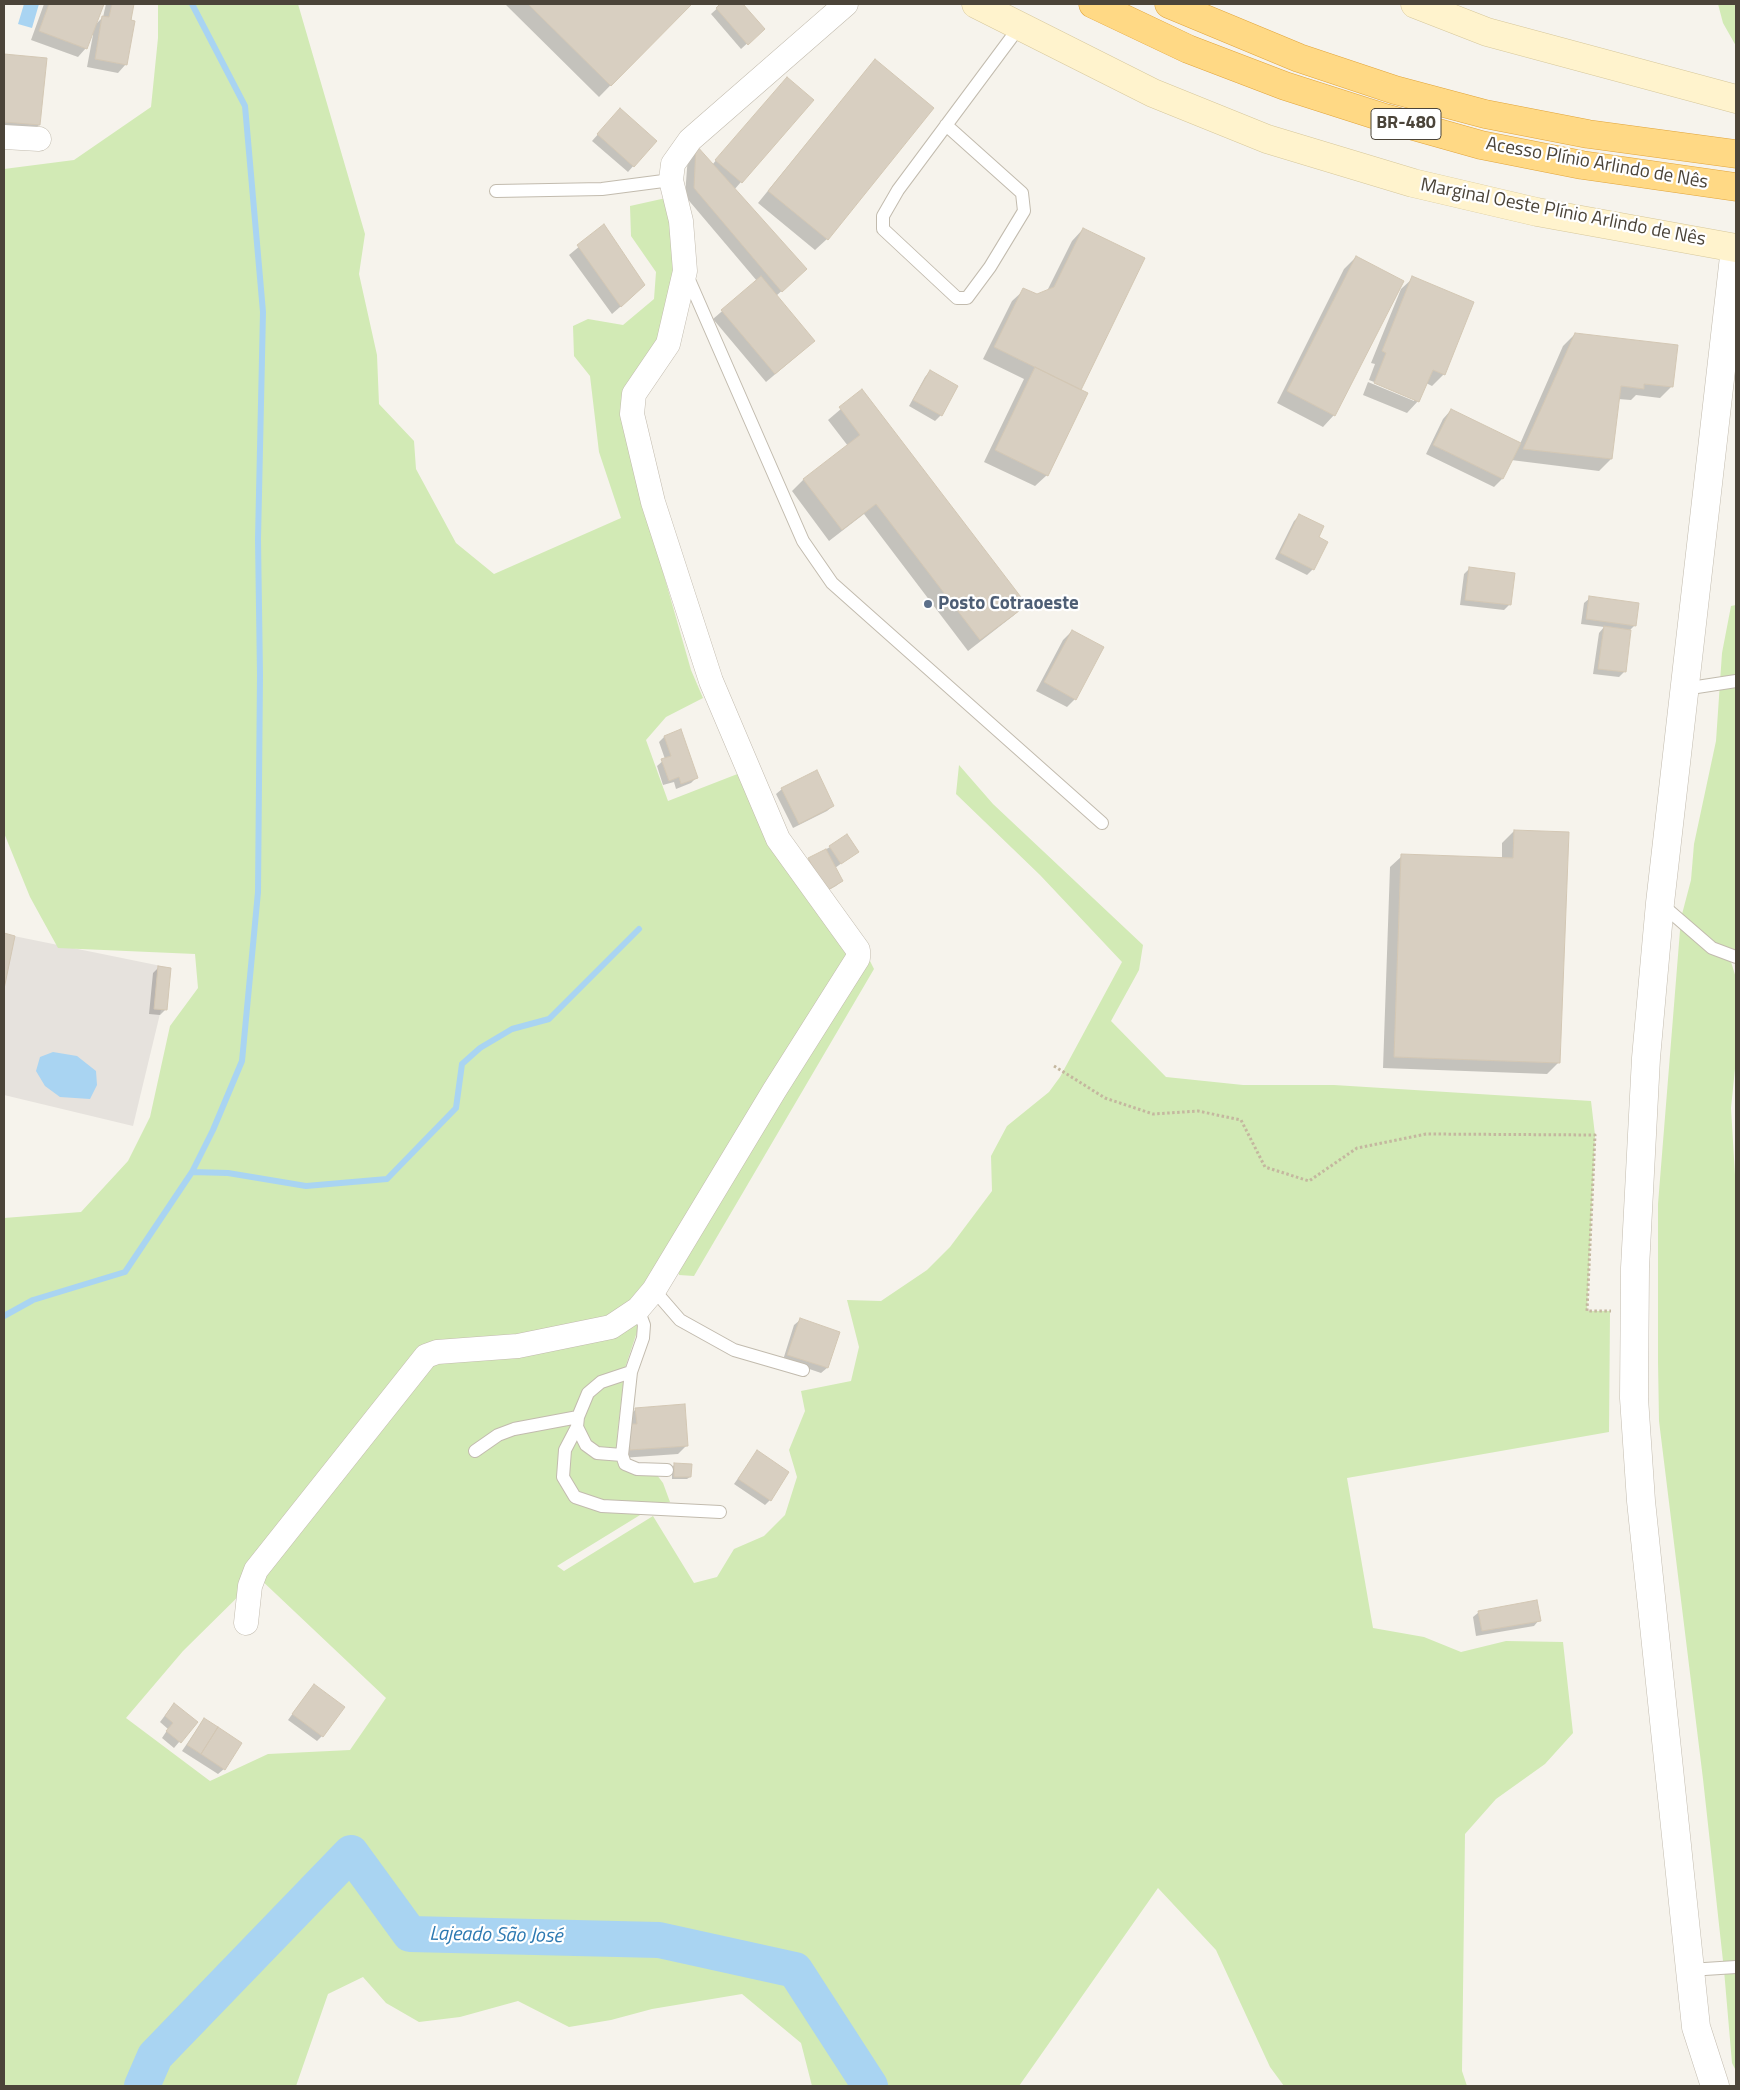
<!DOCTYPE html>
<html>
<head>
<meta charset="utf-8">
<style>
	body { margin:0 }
	#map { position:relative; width:1740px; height:2090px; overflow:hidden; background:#f6f3ec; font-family:"Titillium Web",sans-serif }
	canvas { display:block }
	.frame { position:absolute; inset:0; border:5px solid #4b4439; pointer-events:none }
</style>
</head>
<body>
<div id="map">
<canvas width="1740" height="2090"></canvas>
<div class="frame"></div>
</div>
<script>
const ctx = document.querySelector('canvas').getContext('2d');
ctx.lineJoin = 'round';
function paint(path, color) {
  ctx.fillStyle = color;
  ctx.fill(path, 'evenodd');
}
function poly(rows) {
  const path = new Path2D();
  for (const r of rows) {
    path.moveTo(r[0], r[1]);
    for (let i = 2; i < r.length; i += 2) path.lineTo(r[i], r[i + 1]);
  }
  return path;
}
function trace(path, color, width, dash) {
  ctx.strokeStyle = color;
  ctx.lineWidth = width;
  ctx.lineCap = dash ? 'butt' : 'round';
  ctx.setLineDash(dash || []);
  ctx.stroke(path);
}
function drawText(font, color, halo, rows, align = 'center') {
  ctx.font = font + ' "Titillium Web",sans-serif';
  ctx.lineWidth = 4.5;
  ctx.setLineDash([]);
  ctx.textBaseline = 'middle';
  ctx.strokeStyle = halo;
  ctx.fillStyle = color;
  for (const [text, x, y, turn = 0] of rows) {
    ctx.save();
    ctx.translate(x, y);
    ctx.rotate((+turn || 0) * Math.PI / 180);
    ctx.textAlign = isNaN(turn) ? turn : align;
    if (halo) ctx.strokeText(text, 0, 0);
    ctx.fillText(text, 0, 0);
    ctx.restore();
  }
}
paint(poly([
	[4,934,171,968,133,1126,4,1095]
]), '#e6e2dd');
paint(poly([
	[158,4,298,4,365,234,359,274,377,355,379,404,414,441,416,469,456,543,494,574,621,518,599,452,590,376,574,356,573,326,588,319,623,325,654,299,656,272,631,236,630,206,666,198,676,270,664,338,626,398,645,509,691,670,703,698,666,717,646,740,668,801,740,773,866,953,874,969,694,1276,679,1275,678,1268,645,1317,637,1332,625,1368,617,1438,617,1454,657,1475,663,1483,670,1502,658,1504,557,1566,564,1571,653,1516,694,1583,717,1577,734,1549,764,1536,785,1515,797,1477,789,1450,805,1411,801,1391,851,1381,859,1347,847,1300,881,1301,927,1270,950,1247,992,1191,991,1156,1007,1126,1049,1092,1060,1077,1122,962,1040,875,956,794,959,765,993,804,1143,945,1139,970,1111,1021,1166,1077,1243,1085,1334,1085,1591,1101,1595,1135,1587,1311,1610,1311,1609,1432,1347,1478,1373,1628,1424,1637,1461,1652,1506,1641,1563,1642,1573,1733,1545,1764,1496,1799,1465,1834,1462,2071,1467,2086,1284,2086,1270,2067,1216,1950,1158,1888,1019,2086,812,2086,801,2043,742,1994,652,2009,611,2020,569,2027,518,2001,460,2017,419,2022,386,2003,363,1977,328,1994,296,2086,4,2086,4,1218,81,1212,128,1161,150,1117,170,1026,198,988,195,954,58,948,30,897,4,833,4,169,74,160,151,107,158,38],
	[258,1577,386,1698,350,1750,268,1754,210,1781,126,1718,183,1651],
	[1718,4,1736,4,1736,46,1723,23],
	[1736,605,1736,953,1728,952,1736,978,1736,1059,1731,1108,1736,1192,1736,2071,1732,2063,1724,1970,1703,1779,1659,1421,1658,1362,1658,1204,1681,918,1691,880,1694,844,1716,741,1722,653,1731,606]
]), '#d2eab5');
paint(poly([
	[24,4,39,4,32,28,18,24],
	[53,1052,77,1056,96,1071,97,1085,90,1099,60,1097,45,1086,36,1071,40,1057]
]), '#a9d4f2');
paint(poly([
	[44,4,102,4,94,26,103,17,106,4,133,4,126,64,118,73,87,67,93,35,91,35,86,48,78,57,31,40],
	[505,4,690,4,599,97],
	[722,4,741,4,763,29,741,49,711,14],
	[4,56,45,59,39,125,28,136,4,134],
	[875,61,827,239,815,250,758,203,864,73],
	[779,87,812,100,734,190,797,277,776,296,805,349,766,382,713,319,757,281,685,196,688,155,696,147,712,165],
	[615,115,655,141,628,172,592,141],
	[604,226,635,294,612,314,569,255],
	[1083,229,1079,390,1047,475,1035,486,984,462,1024,379,983,359,1012,301,1024,290,1037,295,1047,291,1072,241],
	[1356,257,1334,415,1323,427,1277,403,1344,269],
	[1413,278,1444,374,1432,386,1426,383,1418,401,1407,413,1363,395,1368,382,1414,401,1414,398,1369,380,1375,364,1371,363,1401,289],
	[1575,334,1672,386,1660,398,1636,395,1631,400,1618,399,1611,459,1599,471,1511,460,1502,479,1494,487,1426,454,1443,419,1451,410,1520,444,1563,346],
	[930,371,941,415,935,421,909,406,925,377],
	[862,391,1025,605,1013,616,968,651,864,514,829,541,792,491,803,480,848,446,828,420],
	[1300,515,1317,538,1326,542,1313,569,1307,575,1275,559,1294,521],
	[1469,569,1509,605,1504,610,1460,605,1464,574],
	[1590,598,1635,625,1630,630,1624,672,1619,677,1593,674,1599,633,1604,627,1581,624,1584,603],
	[1072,631,1075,699,1067,707,1036,691,1063,640],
	[680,731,696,778,691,783,676,789,674,782,663,785,657,766,665,759,659,742,664,737],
	[782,789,833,806,827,811,793,828,776,794],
	[1514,831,1559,1062,1547,1074,1383,1068,1390,867,1402,856,1502,859,1502,843],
	[830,847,857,852,835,868,842,881,836,886,820,895,804,865,809,859],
	[158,968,166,1009,160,1015,149,1014,153,973],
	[800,1320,838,1332,827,1368,821,1373,783,1360,794,1325],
	[636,1409,687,1445,678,1454,621,1458,627,1418],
	[757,1452,770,1500,765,1505,734,1484],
	[675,1464,690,1477,687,1479,672,1479,672,1467],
	[1479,1612,1539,1620,1534,1626,1476,1636,1473,1617],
	[309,1691,322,1736,317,1741,288,1720],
	[169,1710,196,1722,174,1748,162,1738,168,1729,160,1722],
	[204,1719,224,1769,218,1774,182,1751]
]), '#0003');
trace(poly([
	[192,1172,228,1173,306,1186,387,1179,456,1108,462,1064,480,1048,512,1029,549,1019,639,929],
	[4,1316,33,1300,125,1272,192,1172,213,1130,242,1061,258,892,260,675,258,539,263,312,245,106,192,4]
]), '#a9d4f2', 6);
trace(poly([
	[142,2086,155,2056,351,1853,410,1934,659,1940,795,1970,870,2086]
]), '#a9d4f2', 36);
const building = poly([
	[49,4,104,4,87,49,39,31,49,4],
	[112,4,134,4,131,20,135,21,127,65,95,59,102,16,109,17,112,4],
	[528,4,692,4,611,86,528,4],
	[720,4,743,4,765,29,748,45,716,8,720,4],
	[4,54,47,58,40,125,4,122,4,54],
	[875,59,934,108,828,240,768,191,875,59],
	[787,77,814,100,742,183,715,160,787,77],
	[620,108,657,141,634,167,597,134,620,108],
	[696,145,807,269,782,292,694,188,696,145],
	[604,224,645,285,621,307,577,245,604,224],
	[1083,228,1145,258,1081,390,994,347,1023,288,1037,294,1054,287,1083,228],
	[1356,256,1404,281,1335,416,1287,391,1356,256],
	[761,276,815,341,775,374,721,310,761,276],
	[1412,276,1474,302,1445,375,1433,370,1419,402,1374,383,1386,353,1382,351,1412,276],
	[1575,333,1678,345,1673,387,1644,384,1644,389,1621,386,1612,459,1523,449,1575,333],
	[1035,367,1088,393,1048,476,995,450,1035,367],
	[930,370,958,386,942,416,913,400,930,370],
	[862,389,1027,605,980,640,876,504,842,530,803,479,860,435,839,407,862,389],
	[1451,409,1521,443,1503,479,1433,445,1451,409],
	[1299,514,1324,526,1319,537,1328,542,1314,570,1280,553,1299,514],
	[1469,567,1515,573,1511,605,1465,600,1469,567],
	[1589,596,1639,603,1636,626,1586,619,1589,596],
	[1604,626,1631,630,1626,672,1598,669,1604,626],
	[1072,630,1104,647,1076,700,1044,682,1072,630],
	[681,729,698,778,681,784,679,777,669,781,661,759,671,756,664,736,681,729],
	[817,770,834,806,799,824,781,788,817,770],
	[1514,830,1569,832,1560,1063,1394,1057,1401,854,1513,858,1514,830],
	[847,834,859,852,841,864,829,846,847,834],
	[826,849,843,881,826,891,808,858,826,849],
	[4,933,15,936,4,989,4,933],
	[158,966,171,968,167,1010,154,1009,158,966],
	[800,1318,840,1332,828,1368,787,1355,800,1318],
	[685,1404,688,1446,630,1450,627,1424,637,1424,635,1408,685,1404],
	[757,1450,789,1472,771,1501,738,1479,757,1450],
	[674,1463,692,1464,691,1477,674,1477,674,1463],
	[1537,1600,1541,1621,1482,1631,1478,1611,1537,1600],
	[314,1684,345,1707,323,1737,292,1714,314,1684],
	[174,1703,198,1722,181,1743,166,1731,173,1723,165,1716,174,1703],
	[204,1718,218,1727,201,1754,187,1745,204,1718],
	[218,1727,242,1743,225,1770,201,1754,218,1727]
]);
paint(building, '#d8cfc1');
trace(building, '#d3c7b4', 1);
const service = poly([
	[946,125,1022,193,1024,211,990,267,967,298,957,298,883,229,883,216,898,190,1020,26],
	[496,191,602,189,671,180],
	[686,273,803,541,832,583,1102,823],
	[1684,689,1736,681],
	[1660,903,1712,948,1736,957],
	[654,1290,680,1320,734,1350,803,1370],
	[638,1309,644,1325,643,1338,631,1372,622,1455,625,1464,637,1469,667,1470],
	[577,1427,565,1450,563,1477,575,1497,602,1506,720,1512],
	[475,1451,498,1435,514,1429,578,1417],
	[622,1455,597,1453,586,1445,577,1427,578,1417,588,1393,601,1382,631,1372],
	[1689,1970,1736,1967]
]);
const minor = poly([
	[4,137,39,139],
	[246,1623,250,1586,256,1570,426,1356,437,1352,518,1346,611,1327,638,1309,654,1290,774,1091,858,958,858,950,778,839,711,681,653,502,632,414,634,394,668,344,685,271,681,221,671,180,673,164,690,140,846,4]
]);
const tertiary = poly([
	[1715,2086,1696,2027,1641,1501,1634,1398,1635,1268,1646,1058,1660,903,1735,248]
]);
const secondary = poly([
	[976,4,1153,93,1267,139,1413,183,1537,212,1736,248],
	[1415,4,1487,32,1736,99]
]);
const trunk = poly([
	[1093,4,1188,49,1285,86,1385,118,1481,145,1582,165,1736,187],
	[1169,4,1299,58,1395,90,1485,114,1588,134,1736,154]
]);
trace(service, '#c2bbae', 14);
trace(minor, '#c2bbae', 25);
trace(tertiary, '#c2bbae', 29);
trace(secondary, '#d6c79b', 29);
trace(trunk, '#e0a43c', 29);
trace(poly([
	[1054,1066,1105,1098,1153,1114,1198,1111,1241,1120,1265,1167,1309,1181,1357,1148,1426,1134,1595,1135,1587,1311,1611,1311]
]), '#c4b79f', 3, [2.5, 2.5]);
trace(service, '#fff', 12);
trace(minor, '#fff', 24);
trace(tertiary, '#fff', 28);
trace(secondary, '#fff3cd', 28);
trace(trunk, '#ffd985', 28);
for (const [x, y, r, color] of [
	[928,604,5,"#5c6f8a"]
]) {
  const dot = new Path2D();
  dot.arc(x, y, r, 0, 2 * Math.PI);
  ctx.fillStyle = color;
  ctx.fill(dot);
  trace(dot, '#fff', 2);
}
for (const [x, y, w] of [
	[1406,124,70]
]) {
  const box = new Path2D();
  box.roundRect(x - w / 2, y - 15.5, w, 31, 4);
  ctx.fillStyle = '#fff';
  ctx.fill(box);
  trace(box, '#4b4439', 1);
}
drawText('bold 18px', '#4b4439', null, [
	["BR-480",1406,124]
]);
drawText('19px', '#4b4439', '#fff', [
	["Acesso Plínio Arlindo de Nês",1597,164,10],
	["Marginal Oeste Plínio Arlindo de Nês",1563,213,11]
]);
drawText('bold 19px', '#4e5e75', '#fff', [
	["Posto Cotraoeste",938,604]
], 'left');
drawText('italic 20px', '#2e7ab2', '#fff', [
	["Lajeado São José",496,1936,1]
]);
</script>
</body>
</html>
